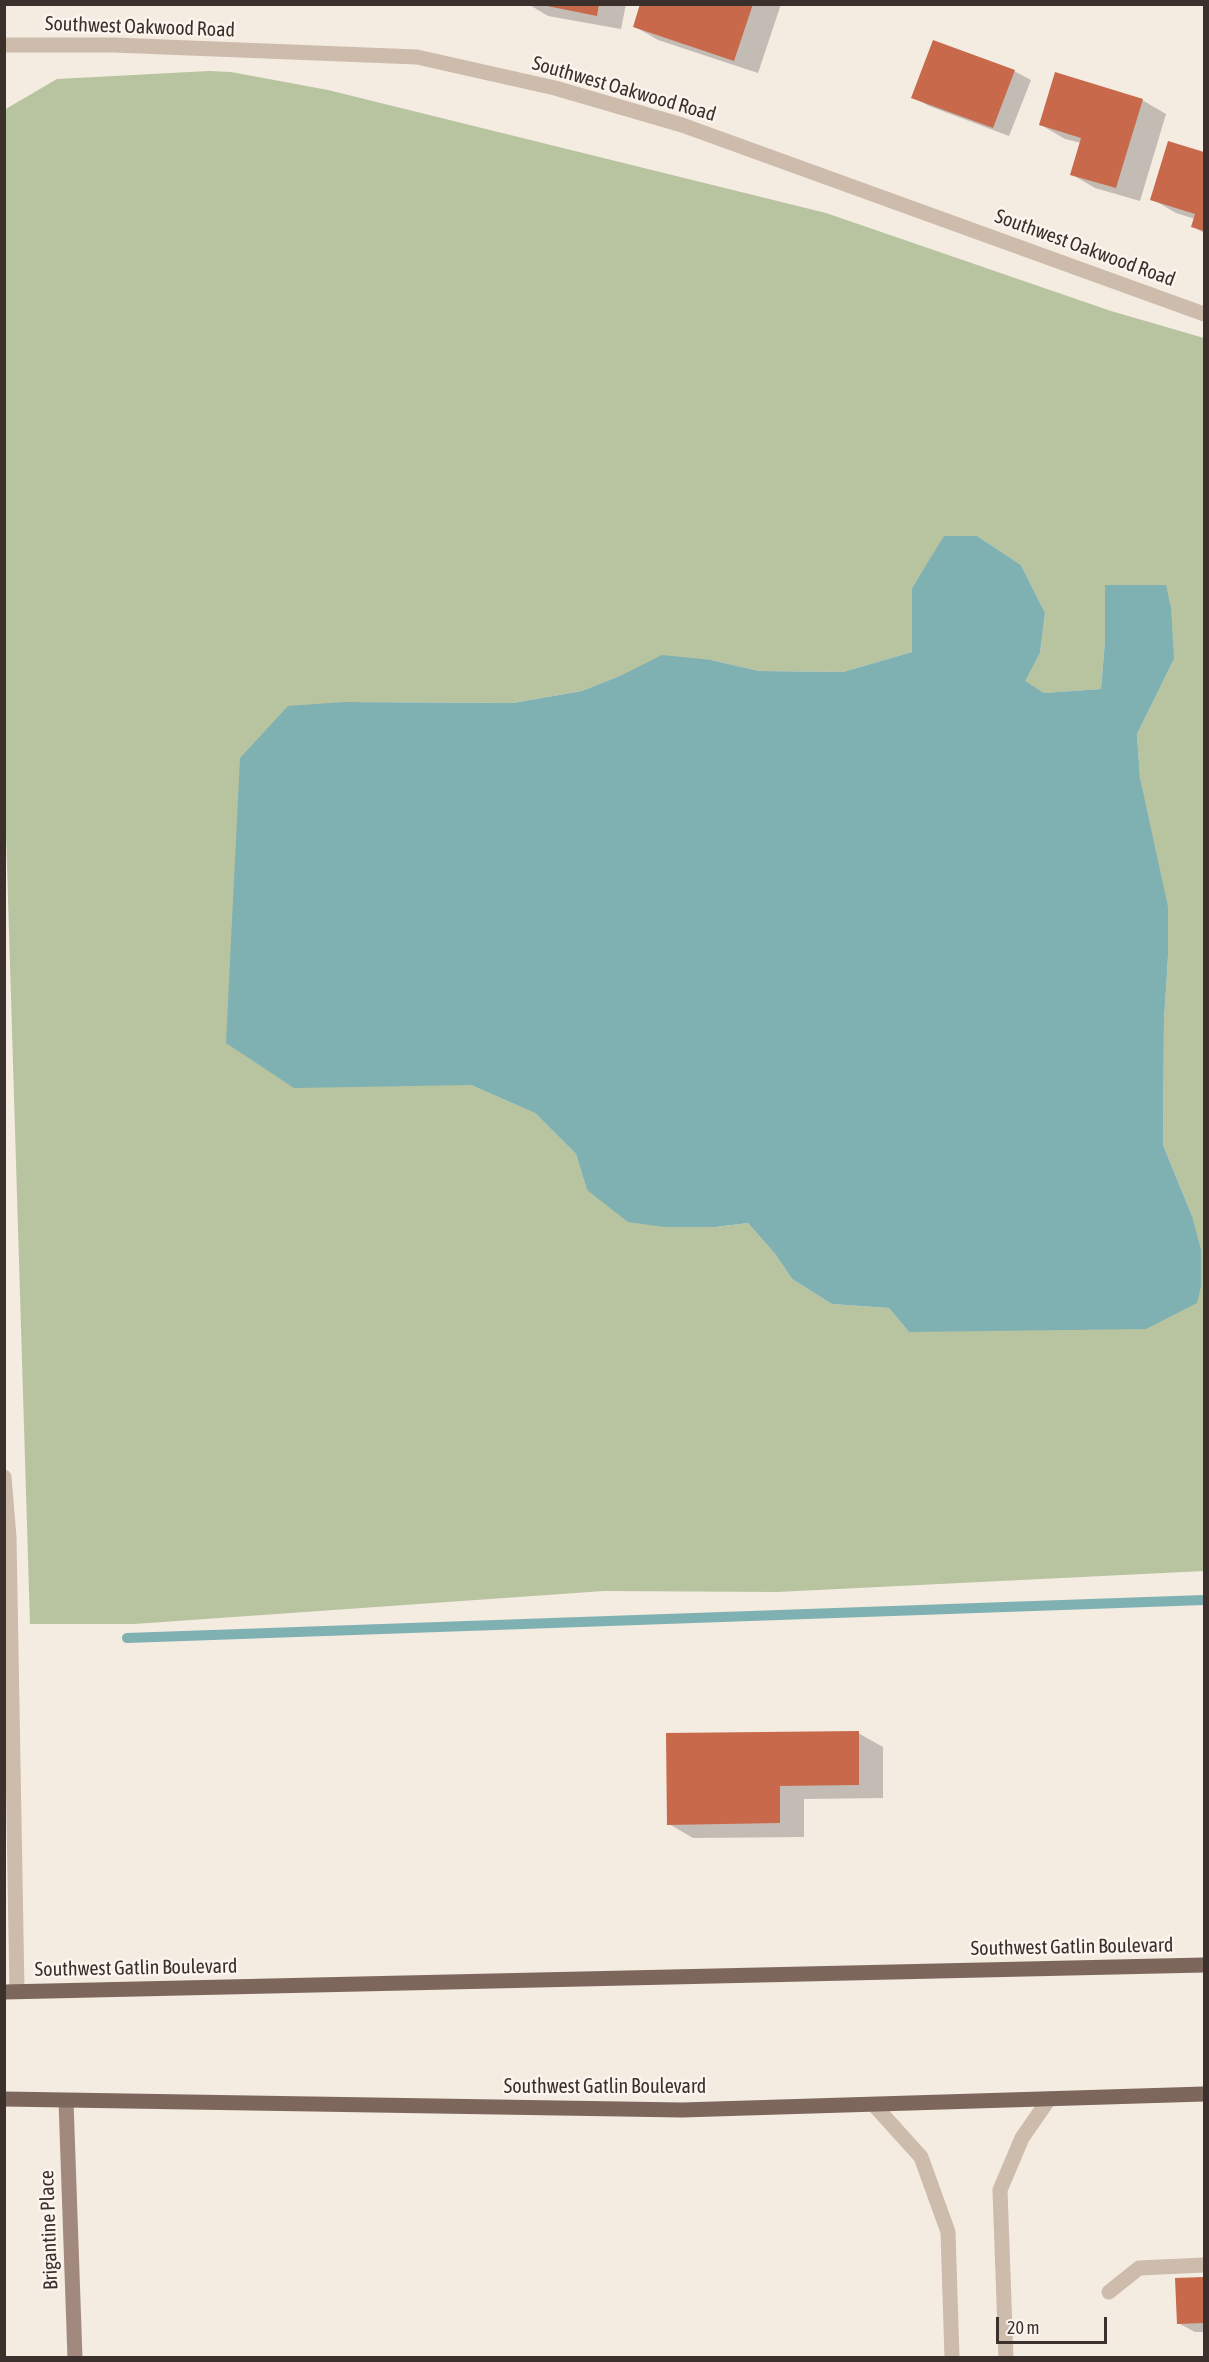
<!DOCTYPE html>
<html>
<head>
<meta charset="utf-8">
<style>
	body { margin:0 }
	#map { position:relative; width:1209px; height:2362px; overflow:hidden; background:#f4ebe1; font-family:"Asap Condensed",sans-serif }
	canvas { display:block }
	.frame { position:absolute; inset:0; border:6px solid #3b302b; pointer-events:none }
	.scale { position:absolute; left:996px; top:2317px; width:111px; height:27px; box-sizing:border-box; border:3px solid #3b302b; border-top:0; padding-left:8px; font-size:18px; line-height:21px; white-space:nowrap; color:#3b302b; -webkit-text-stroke:4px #fbf5ee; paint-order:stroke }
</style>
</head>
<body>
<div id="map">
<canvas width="1209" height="2362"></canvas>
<div class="frame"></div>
<div class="scale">20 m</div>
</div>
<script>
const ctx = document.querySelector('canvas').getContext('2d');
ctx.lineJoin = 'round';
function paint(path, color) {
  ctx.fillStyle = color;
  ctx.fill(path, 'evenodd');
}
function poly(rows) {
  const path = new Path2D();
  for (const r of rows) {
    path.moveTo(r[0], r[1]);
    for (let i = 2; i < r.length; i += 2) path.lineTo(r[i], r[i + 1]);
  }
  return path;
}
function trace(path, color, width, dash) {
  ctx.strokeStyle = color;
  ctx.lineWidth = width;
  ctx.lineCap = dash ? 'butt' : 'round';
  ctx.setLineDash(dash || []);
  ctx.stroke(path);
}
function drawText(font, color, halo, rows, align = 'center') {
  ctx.font = font + ' "Asap Condensed",sans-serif';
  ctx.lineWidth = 5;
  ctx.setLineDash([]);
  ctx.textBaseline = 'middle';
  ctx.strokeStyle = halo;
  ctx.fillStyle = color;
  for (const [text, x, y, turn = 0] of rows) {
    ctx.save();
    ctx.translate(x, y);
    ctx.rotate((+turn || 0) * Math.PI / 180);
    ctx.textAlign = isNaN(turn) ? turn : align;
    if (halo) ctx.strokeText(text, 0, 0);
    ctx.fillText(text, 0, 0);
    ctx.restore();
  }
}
paint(poly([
	[209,71,231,72,328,90,826,213,1111,311,1204,338,1204,1571,777,1592,604,1591,134,1624,30,1624,5,800,4,110,57,79],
	[945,536,977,536,1021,565,1045,613,1040,653,1024,681,1044,693,1101,689,1105,641,1174,659,1137,734,1140,778,1168,956,1164,1020,1163,1145,1192,1216,909,1332,889,1308,832,1304,792,1279,776,1255,748,1223,716,1227,664,1227,587,1190,576,1154,535,1113,471,1085,403,1085,344,702,513,703,582,691,622,675,711,660,759,671,843,672,912,652,912,588]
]), '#b8c4a0');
paint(poly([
	[944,536,977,536,1021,565,1045,613,1040,653,1025,681,1044,693,1101,689,1105,641,1105,585,1166,585,1171,608,1174,659,1137,734,1140,778,1168,907,1168,956,1164,1020,1163,1145,1192,1216,1201,1250,1201,1286,1197,1303,1146,1329,909,1332,889,1308,832,1304,792,1279,776,1255,748,1223,716,1227,664,1227,628,1222,587,1190,576,1154,535,1113,471,1085,294,1088,226,1043,240,758,288,706,344,702,513,703,582,691,622,675,662,655,711,660,759,671,843,672,912,652,912,588]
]), '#7fb0b2');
paint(poly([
	[528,4,626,4,621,29,548,16],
	[642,4,781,4,758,73,658,40,634,26],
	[1014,71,1031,80,1009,136,929,106,913,97],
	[1142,100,1166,114,1140,201,1095,188,1071,174,1081,143,1065,139,1041,125],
	[1169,143,1204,154,1204,233,1193,227,1195,219,1176,213,1152,199],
	[858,1733,883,1747,883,1798,804,1799,804,1837,693,1838,669,1824],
	[1204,2278,1204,2332,1195,2332,1178,2323,1176,2280]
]), '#0003');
trace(poly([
	[127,1638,1204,1600]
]), '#7fb0b2', 10);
paint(poly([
	[537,4,599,4,597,16],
	[640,4,753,4,734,61,633,27],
	[933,40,1015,70,993,128,911,98],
	[1055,72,1143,99,1116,188,1070,175,1081,138,1039,125],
	[1168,141,1204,152,1204,231,1191,227,1195,214,1150,200],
	[859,1731,859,1785,780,1786,780,1823,667,1825,666,1733],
	[1204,2277,1204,2323,1177,2324,1175,2278]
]), '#c8694b');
trace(poly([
	[874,2105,921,2157,948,2232,952,2358],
	[1109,2292,1139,2268,1204,2265],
	[1006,2358,1000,2190,1022,2138,1049,2099]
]), '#cdbbac', 15);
trace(poly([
	[4,45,114,45,417,57,555,88,682,125,1204,314],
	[4,1477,9,1537,17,1991]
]), '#cdbbac', 15);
trace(poly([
	[66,2101,75,2358]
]), '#a18a7d', 15);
trace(poly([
	[4,1992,1204,1965],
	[4,2099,682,2110,1204,2094]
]), '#7d675c', 15);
drawText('20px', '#3b302b', '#fbf5ee', [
	["Southwest Oakwood Road",140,27,2],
	["Southwest Oakwood Road",624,89,16],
	["Southwest Oakwood Road",1085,248,20],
	["Southwest Gatlin Boulevard",1072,1947,-1],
	["Southwest Gatlin Boulevard",136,1968,-1],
	["Southwest Gatlin Boulevard",605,2087],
	["Brigantine Place",49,2230,-92]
]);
</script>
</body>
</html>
